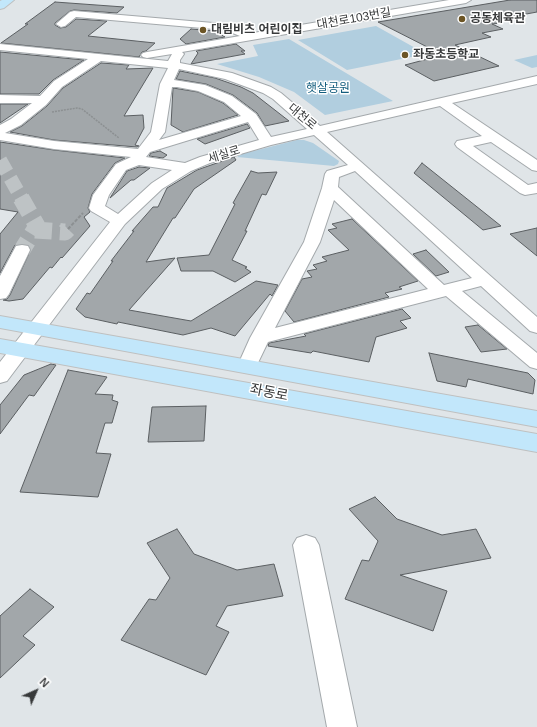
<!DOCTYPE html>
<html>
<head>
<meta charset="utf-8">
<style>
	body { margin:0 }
	#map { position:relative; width:537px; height:727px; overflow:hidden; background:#e0e5e8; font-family:Helvetica,sans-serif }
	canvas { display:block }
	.north { position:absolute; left:16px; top:671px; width:40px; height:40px; -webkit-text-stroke:3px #fff; paint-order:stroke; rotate:45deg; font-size:11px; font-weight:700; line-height:16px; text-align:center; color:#383a3b }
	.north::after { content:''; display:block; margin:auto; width:14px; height:18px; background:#383a3b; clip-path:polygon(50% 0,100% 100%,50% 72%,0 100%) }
</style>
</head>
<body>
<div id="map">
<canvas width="537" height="727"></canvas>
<div class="north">N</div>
</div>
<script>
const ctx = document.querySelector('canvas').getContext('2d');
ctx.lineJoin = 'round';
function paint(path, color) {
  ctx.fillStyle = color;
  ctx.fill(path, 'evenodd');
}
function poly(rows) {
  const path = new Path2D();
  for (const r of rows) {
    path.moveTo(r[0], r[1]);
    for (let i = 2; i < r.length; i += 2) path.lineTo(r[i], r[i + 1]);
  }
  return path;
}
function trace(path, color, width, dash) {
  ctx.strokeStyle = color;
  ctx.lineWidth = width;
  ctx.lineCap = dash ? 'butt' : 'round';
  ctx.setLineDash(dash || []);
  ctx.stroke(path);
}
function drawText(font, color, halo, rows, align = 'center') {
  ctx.font = font + ' Helvetica,"Noto Sans KR",sans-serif';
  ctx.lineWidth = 3;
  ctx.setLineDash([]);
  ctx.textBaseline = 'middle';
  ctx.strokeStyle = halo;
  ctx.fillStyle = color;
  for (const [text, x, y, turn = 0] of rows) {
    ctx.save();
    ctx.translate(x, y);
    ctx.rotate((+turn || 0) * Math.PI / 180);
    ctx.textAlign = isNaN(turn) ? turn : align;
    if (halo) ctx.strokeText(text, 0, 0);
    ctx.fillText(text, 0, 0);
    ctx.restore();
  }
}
paint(poly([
	[376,26,426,54,347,70,298,40],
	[289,39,393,101,325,115,294,92,259,77,217,64,258,56,253,45],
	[537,55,537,67,532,68,514,60],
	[297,140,304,140,313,143,339,161,338,164,334,166,237,157,242,154]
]), '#b1cedf');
const building = poly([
	[510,0,537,0,537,12,494,20,501,23,492,24,503,29,482,33,491,37,455,45,499,66,434,81,405,65,443,55,378,22,510,0],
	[55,2,124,7,117,13,74,10,70,11,55,23,55,25,60,28,66,27,76,19,107,21,88,36,155,43,146,51,142,52,139,57,1,43,28,24,25,24,55,2],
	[191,29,215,31,225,37,186,44,180,39,191,29],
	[236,44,245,51,241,51,245,54,191,64,198,53,196,51,236,44],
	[0,52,84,60,53,80,39,94,0,94,0,52],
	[101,63,129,65,126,69,153,68,124,116,143,115,144,128,135,145,139,146,137,147,54,140,10,132,22,126,47,106,63,88,101,63],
	[180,71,215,78,241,87,253,93,289,121,265,126,257,113,233,95,206,84,176,79,180,71],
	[173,88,198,92,223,103,238,115,183,132,171,125,173,88],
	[0,104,28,104,0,123,0,104],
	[247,124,250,128,205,144,197,139,247,124],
	[0,142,54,150,125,158,115,163,92,194,88,208,90,212,84,217,90,226,62,258,61,257,52,268,50,267,23,299,9,301,3,300,7,299,10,295,31,249,28,245,22,244,15,245,0,273,0,234,18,212,0,209,0,142],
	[160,151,167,155,163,158,149,156,151,153,160,151],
	[234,157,236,160,194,189,175,218,173,218,146,262,175,258,129,310,191,321,256,281,278,285,272,296,270,294,235,336,211,328,183,335,118,322,117,324,85,317,76,309,87,293,90,294,113,261,111,261,134,231,132,231,153,207,158,207,167,188,197,170,234,157],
	[422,163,501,226,483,230,414,173,422,163],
	[139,167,150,168,134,180,131,180,110,198,127,171,139,167],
	[251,171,258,173,277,172,266,195,262,194,245,231,247,231,232,260,247,267,245,268,251,272,235,282,213,271,181,271,177,258,209,255,235,204,233,203,251,171],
	[352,219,418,281,399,287,402,289,385,293,389,297,294,322,285,311,302,279,312,277,307,271,317,269,313,265,327,261,322,257,349,250,328,230,337,228,332,224,352,219],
	[537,228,537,256,510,234,537,228],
	[426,250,449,272,436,276,413,254,426,250],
	[402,309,411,318,400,321,407,328,376,337,369,362,313,351,311,353,268,346,269,343,306,336,304,334,402,309],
	[478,325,507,349,481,352,465,327,478,325],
	[429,353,528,373,535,380,533,394,468,379,466,387,437,381,429,353],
	[51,364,56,365,34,396,29,395,0,434,0,405,24,375,51,364],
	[68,370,107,377,95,394,113,395,112,400,118,402,112,423,105,423,96,453,111,454,98,497,20,492,68,370],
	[206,406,204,441,148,442,152,407,206,406],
	[375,497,397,519,442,535,476,529,491,558,400,575,447,591,433,631,345,599,362,560,369,561,378,541,349,509,375,497],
	[177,529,194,554,237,570,274,564,283,596,227,606,216,626,229,632,206,675,121,640,149,599,156,600,170,578,147,543,177,529],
	[30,589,54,607,23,636,35,645,0,678,0,616,30,589]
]);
paint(building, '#a2a7aa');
trace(building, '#5b5f62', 1);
trace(poly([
	[0,160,22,199]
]), '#bec3c5', 14, [14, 7]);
trace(poly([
	[21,198,37,226,22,250],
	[35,230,65,232,68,229]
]), '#bec3c5', 17, [17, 8]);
const minor = poly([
	[449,0,471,0,466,3,182,52,184,54,180,60,180,63,232,73,271,87,281,93,320,126,537,76,537,84,452,103,537,160,537,171,532,170,491,142,473,146,528,185,537,183,537,193,525,195,520,193,457,147,455,144,457,141,482,136,440,106,327,132,537,317,537,333,530,331,481,286,462,291,537,353,537,369,530,367,446,296,268,342,254,371,247,373,240,371,237,367,250,338,304,242,322,188,325,174,327,171,348,165,314,135,271,145,210,163,191,171,162,189,125,224,7,381,0,383,0,362,110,222,91,211,89,208,93,195,116,164,131,157,54,149,0,140,0,125,11,119,32,103,0,103,0,95,40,96,54,81,88,59,0,50,0,44,168,61,172,54,147,58,143,57,141,55,143,53,147,52,240,36,225,30,76,17,65,26,61,27,56,24,70,12,74,11,225,24,241,28,253,33,449,0],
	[101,61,168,68,160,84,151,132,138,149,54,141,5,133,21,125,46,105,62,87,101,61],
	[179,69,225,79,263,93,273,99,307,129,271,137,256,114,232,96,205,85,174,80,179,69],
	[172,87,177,87,198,91,224,102,241,116,159,140,165,132,172,87],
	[248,122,259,140,200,157,185,163,146,157,150,152,248,122],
	[139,165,172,170,152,183,118,214,105,206,109,195,126,170,139,165],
	[355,171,472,278,444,285,338,187,339,177,355,171],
	[334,200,428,289,275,328,320,242,334,200],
	[22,245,28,246,30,250,9,294,6,298,0,299,0,276,16,246,22,245],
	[306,535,315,538,319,545,357,727,327,727,293,545,297,538,306,535]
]);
const major = poly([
	[2,0,14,0,4,8,0,9,0,1,2,0],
	[0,316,537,411,537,427,0,328,0,316],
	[0,339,537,434,537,452,0,353,0,339]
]);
trace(minor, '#a4a9ac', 2);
trace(major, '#bfc0c0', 2);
trace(poly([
	[52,112,77,108,82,109,119,138]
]), '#8c9092', 1.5, [2, 1]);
trace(poly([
	[68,229,83,213]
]), '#8c9092', 2, [3.5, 1.5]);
paint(minor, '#fff');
paint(major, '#c2e7fb');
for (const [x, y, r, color] of [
	[462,19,4,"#6c5525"],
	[203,30,4,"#6c5525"],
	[405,55,4,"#6c5525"]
]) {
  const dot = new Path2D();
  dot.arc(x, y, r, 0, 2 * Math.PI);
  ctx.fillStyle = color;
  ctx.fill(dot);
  trace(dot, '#fff', 1.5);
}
drawText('12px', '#383a3b', '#fff', [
	["대천로103번길",354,19,-10],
	["대천로",302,117,40],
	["세실로",224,155,-17]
]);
drawText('bold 12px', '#383a3b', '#fff', [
	["공동체육관",470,19],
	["대림비츠 어린이집",211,30],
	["좌동초등학교",413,55]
], 'left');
drawText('12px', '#135d7e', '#fff', [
	["햇살공원",328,89]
]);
drawText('14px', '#383a3b', '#fff', [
	["좌동로",269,393,11]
]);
</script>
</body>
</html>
